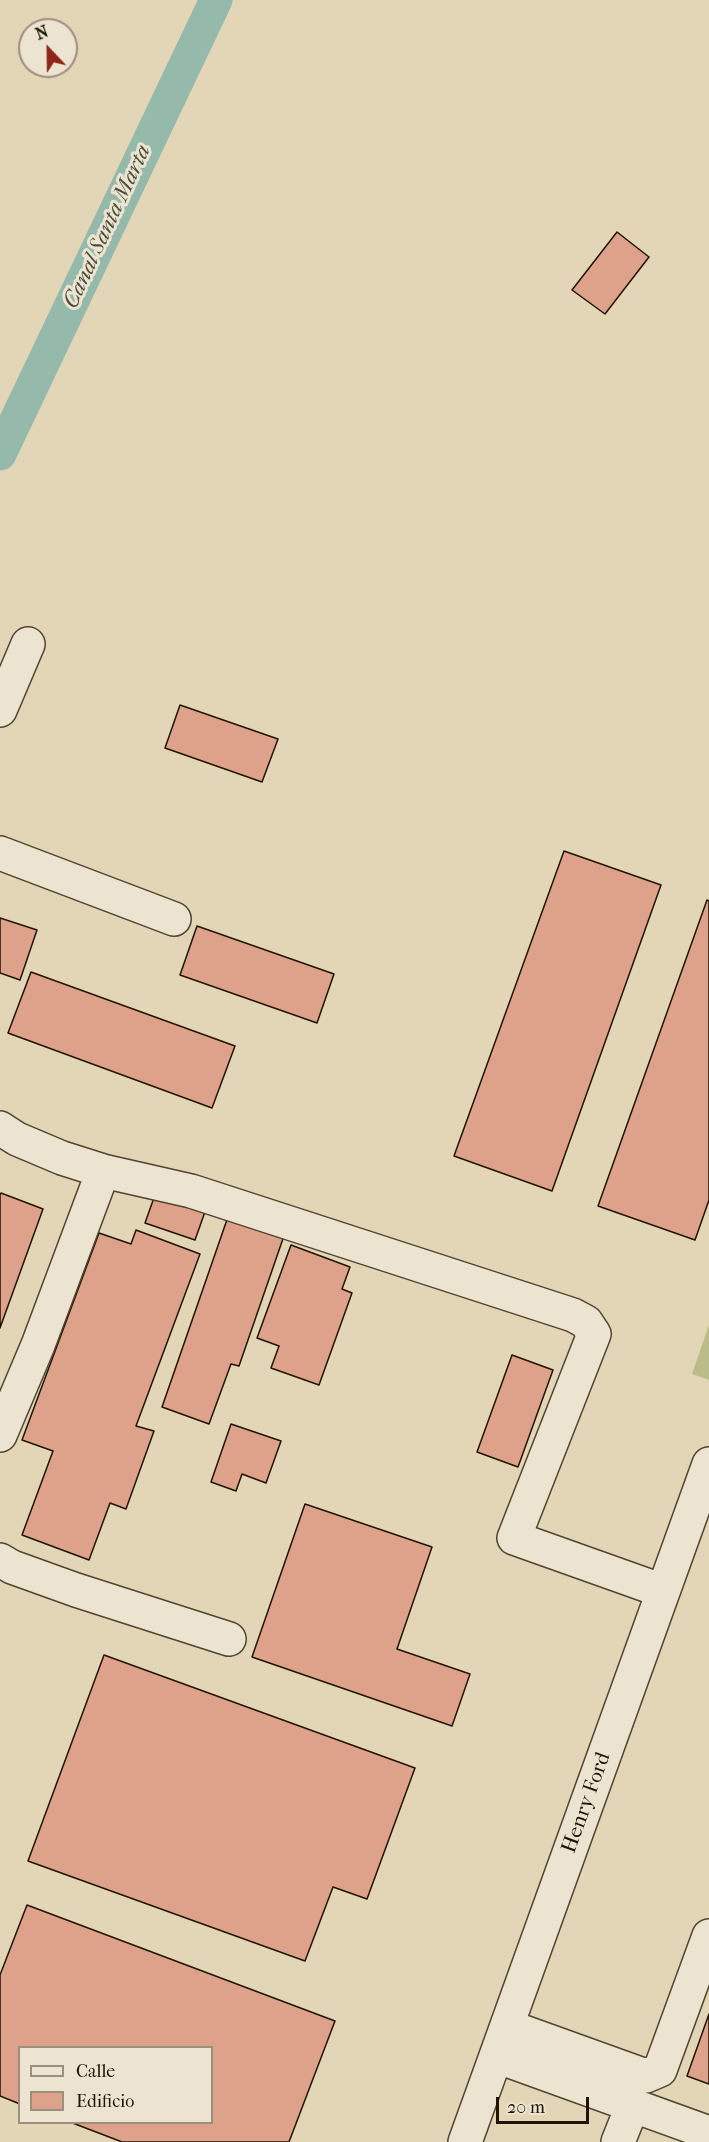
<!DOCTYPE html>
<html>
<head>
<meta charset="utf-8">
<style>
	body { margin:0 }
	#map { position:relative; width:709px; height:2142px; overflow:hidden; background:#e2d6b6; font-family:"IM FELL French Canon",serif }
	canvas { display:block }
	.legend { position:absolute; left:18px; top:2046px; width:195px; height:78px; box-sizing:border-box; background:#ece4d0; border:2px solid #9b907e; margin:0; padding:8px 10px; list-style:none; font-size:18px; color:#211303 }
	.legend li { display:flex; align-items:center; gap:12px; height:30px }
	.legend b { width:30px; border:2px solid #9b907e }
	.north { position:absolute; left:18px; top:18px; width:60px; height:60px; box-sizing:border-box; background:#ece4d0; border:2px solid #9b907e; border-radius:50%; rotate:338deg; font-size:16px; font-weight:700; line-height:24px; text-align:center; color:#211303 }
	.north::after { content:''; display:block; margin:auto; width:21px; height:27px; background:#8f2418; clip-path:polygon(50% 0,100% 100%,50% 72%,0 100%) }
	.scale { position:absolute; left:496px; top:2097px; width:93px; height:27px; box-sizing:border-box; border:3px solid #211303; border-top:0; padding-left:8px; font-size:18px; line-height:21px; white-space:nowrap; color:#211303; -webkit-text-stroke:4px #ece4d0; paint-order:stroke }
</style>
</head>
<body>
<div id="map">
<canvas width="709" height="2142"></canvas>
<ul class="legend">
<li><b style="height:8px;background:#ece4d0"></b>Calle</li>
<li><b style="height:16px;background:#dda289"></b>Edificio</li>
</ul>
<div class="north">N</div>
<div class="scale">20 m</div>
</div>
<script>
const ctx = document.querySelector('canvas').getContext('2d');
ctx.lineJoin = 'round';
function paint(path, color) {
  ctx.fillStyle = color;
  ctx.fill(path, 'evenodd');
}
function poly(rows) {
  const path = new Path2D();
  for (const r of rows) {
    path.moveTo(r[0], r[1]);
    for (let i = 2; i < r.length; i += 2) path.lineTo(r[i], r[i + 1]);
  }
  return path;
}
function trace(path, color, width, dash) {
  ctx.strokeStyle = color;
  ctx.lineWidth = width;
  ctx.lineCap = dash ? 'butt' : 'round';
  ctx.setLineDash(dash || []);
  ctx.stroke(path);
}
function drawText(font, color, halo, rows, align = 'center') {
  ctx.font = font + ' "IM FELL French Canon",serif';
  ctx.lineWidth = 6;
  ctx.setLineDash([]);
  ctx.textBaseline = 'middle';
  ctx.strokeStyle = halo;
  ctx.fillStyle = color;
  for (const [text, x, y, turn = 0] of rows) {
    ctx.save();
    ctx.translate(x, y);
    ctx.rotate((+turn || 0) * Math.PI / 180);
    ctx.textAlign = isNaN(turn) ? turn : align;
    if (halo) ctx.strokeText(text, 0, 0);
    ctx.fillText(text, 0, 0);
    ctx.restore();
  }
}
paint(poly([
	[709,1325,709,1380,692,1374]
]), '#babc89');
trace(poly([
	[0,454,216,0]
]), '#95b9ab', 33);
const building = poly([
	[617,232,649,257,605,314,572,290,617,232],
	[180,705,278,739,262,782,165,748,180,705],
	[564,851,661,885,552,1191,454,1156,564,851],
	[707,900,709,901,709,1200,695,1240,598,1206,707,900],
	[0,918,37,930,20,980,0,973,0,918],
	[197,926,334,974,317,1023,180,975,197,926],
	[31,972,235,1046,212,1108,8,1033,31,972],
	[156,1192,206,1209,195,1240,145,1223,156,1192],
	[1,1193,43,1209,0,1328,0,1195,1,1193],
	[230,1211,286,1230,239,1366,231,1364,209,1424,162,1407,230,1211],
	[136,1230,200,1254,136,1426,154,1431,126,1509,110,1503,89,1560,22,1535,53,1451,22,1440,99,1233,131,1244,136,1230],
	[291,1245,350,1267,342,1289,352,1293,319,1385,271,1368,279,1346,257,1338,291,1245],
	[512,1355,553,1370,518,1467,477,1452,512,1355],
	[231,1424,281,1441,266,1483,242,1474,236,1491,211,1482,231,1424],
	[305,1504,432,1547,397,1649,470,1674,452,1726,252,1657,305,1504],
	[104,1655,415,1768,367,1899,333,1887,305,1961,28,1861,104,1655],
	[27,1905,335,2021,289,2142,122,2142,70,2122,212,2122,212,2048,20,2048,20,2104,0,2096,0,1975,27,1905],
	[709,2014,709,2084,687,2076,709,2014]
]);
paint(building, '#dda289');
trace(building, '#211303', 1.5);
const minor = poly([
	[0,710,28,644],
	[0,853,174,919],
	[0,1128,17,1139,62,1158,103,1171,191,1191,573,1315,586,1322,594,1334,514,1538,663,1591],
	[0,1435,38,1345,103,1171],
	[0,1560,12,1567,76,1590,229,1639],
	[507,2026,646,2076,660,2070,709,1936],
	[496,2056,709,2133],
	[465,2142,709,1464],
	[618,2142,632,2107]
]);
trace(minor, '#514430', 36);
trace(minor, '#ece4d0', 33);
drawText('21px', '#211303', '#ece4d0', [
	["Henry Ford",587,1803,-70]
]);
drawText('italic 22px', '#4a4d3e', '#ece4d0', [
	["Canal Santa Marta",108,227,-65]
]);
</script>
</body>
</html>
